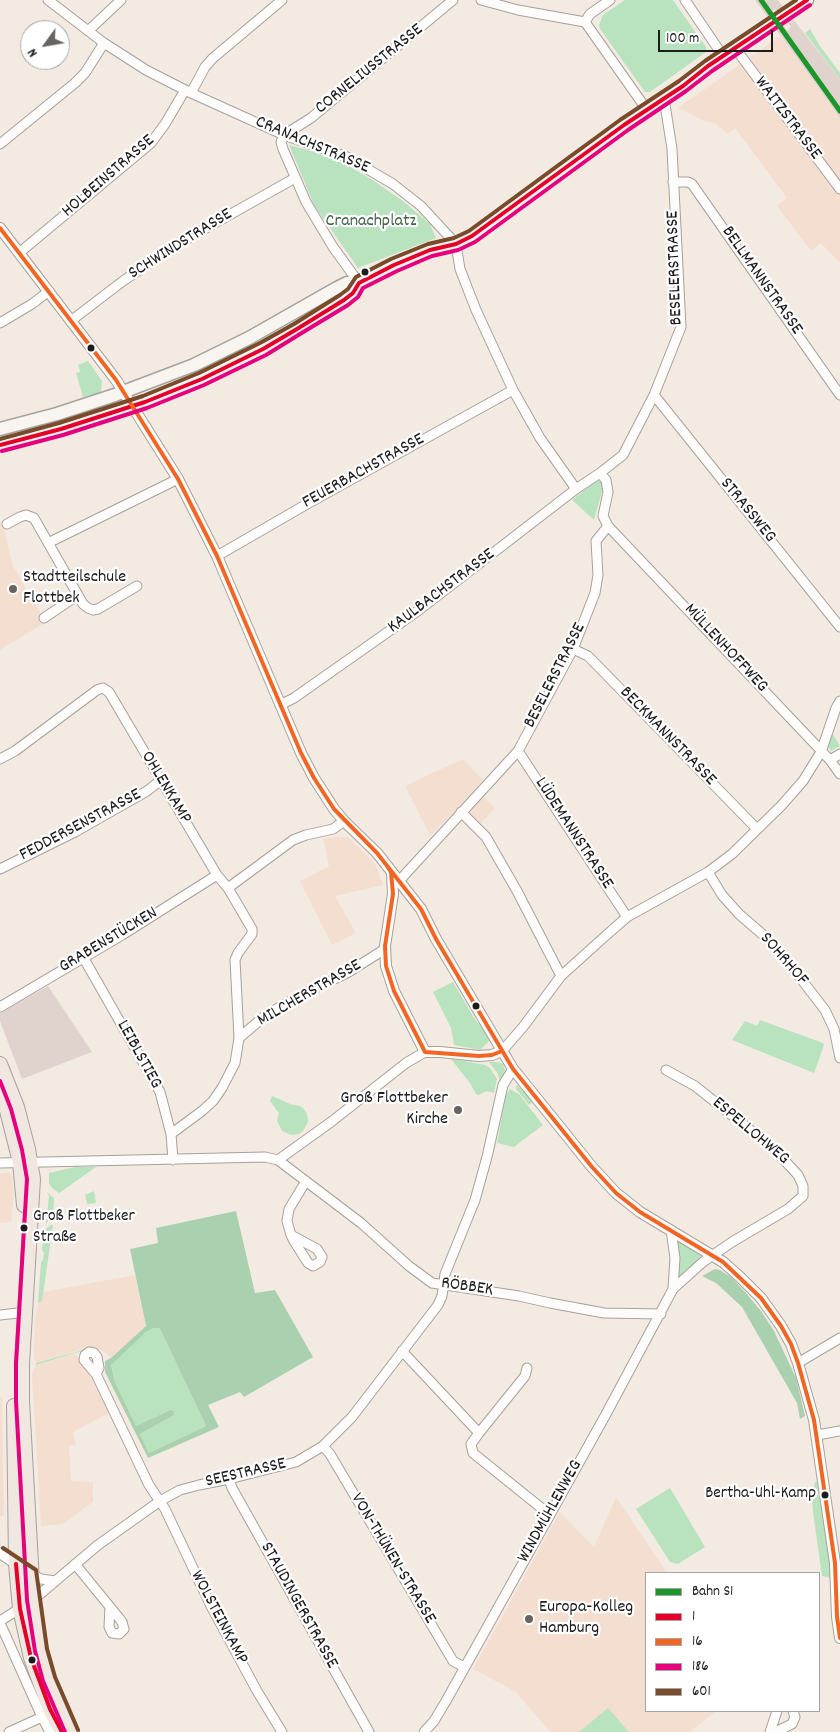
<!DOCTYPE html>
<html>
<head>
<meta charset="utf-8">
<style>
	body { margin:0 }
	#map { position:relative; width:840px; height:1732px; overflow:hidden; background:#f3ebe2; font-family:Dekko,sans-serif }
	canvas { display:block }
	.legend { position:absolute; left:645px; top:1572px; width:175px; height:140px; box-sizing:border-box; background:#fff; border:1px solid #a4a4a4; margin:0; padding:6px 9px; list-style:none; font-size:15px; color:#1c1c1c }
	.legend li { display:flex; align-items:center; gap:10px; height:25px }
	.legend b { width:25px; border:1px solid #a4a4a4 }
	.north { position:absolute; left:20px; top:20px; width:50px; height:50px; box-sizing:border-box; background:#fff; border:1px solid #a4a4a4; border-radius:50%; rotate:238deg; font-size:14px; font-weight:700; line-height:20px; text-align:center; color:#1c1c1c }
	.north::after { content:''; display:block; margin:auto; width:18px; height:22px; background:#676461; clip-path:polygon(50% 0,100% 100%,50% 72%,0 100%) }
	.scale { position:absolute; left:658px; top:30px; width:115px; height:22px; box-sizing:border-box; border:2px solid #1c1c1c; border-top:0; padding-left:6px; font-size:15px; line-height:18px; white-space:nowrap; color:#1c1c1c; -webkit-text-stroke:4px #fff; paint-order:stroke }
</style>
</head>
<body>
<div id="map">
<canvas width="840" height="1732"></canvas>
<ul class="legend">
<li><b style="height:6px;background:#1a962b"></b>Bahn S1</li>
<li><b style="height:6px;background:#e4002b"></b>1</li>
<li><b style="height:6px;background:#f26522"></b>16</li>
<li><b style="height:6px;background:#e5007d"></b>186</li>
<li><b style="height:6px;background:#7a4b2a"></b>601</li>
</ul>
<div class="north">N</div>
<div class="scale">100 m</div>
</div>
<script>
const ctx = document.querySelector('canvas').getContext('2d');
ctx.lineJoin = 'round';
function paint(path, color) {
  ctx.fillStyle = color;
  ctx.fill(path, 'evenodd');
}
function poly(rows) {
  const path = new Path2D();
  for (const r of rows) {
    path.moveTo(r[0], r[1]);
    for (let i = 2; i < r.length; i += 2) path.lineTo(r[i], r[i + 1]);
  }
  return path;
}
function trace(path, color, width, dash) {
  ctx.strokeStyle = color;
  ctx.lineWidth = width;
  ctx.lineCap = dash ? 'butt' : 'round';
  ctx.setLineDash(dash || []);
  ctx.stroke(path);
}
function drawText(font, color, halo, rows, align = 'center') {
  ctx.font = font + ' Dekko,sans-serif';
  ctx.lineWidth = 4.5;
  ctx.setLineDash([]);
  ctx.textBaseline = 'middle';
  ctx.strokeStyle = halo;
  ctx.fillStyle = color;
  for (const [text, x, y, turn = 0] of rows) {
    ctx.save();
    ctx.translate(x, y);
    ctx.rotate((+turn || 0) * Math.PI / 180);
    ctx.textAlign = isNaN(turn) ? turn : align;
    if (halo) ctx.strokeText(text, 0, 0);
    ctx.fillText(text, 0, 0);
    ctx.restore();
  }
}
paint(poly([
	[780,36,840,118,840,263,821,243,811,251,777,206,787,198,735,128,728,134,715,123,706,122,678,108],
	[0,522,5,532,12,564,46,622,0,650],
	[463,759,483,780,468,799,430,835,405,786],
	[483,796,495,808,481,823,470,813,480,797],
	[347,837,367,855,376,866,383,885,335,896,356,933,332,945,300,881,329,866,323,838],
	[9,1172,12,1176,14,1192,11,1222,0,1223,0,1173],
	[135,1275,146,1326,111,1358,106,1353,94,1347,90,1347,36,1363,34,1356,35,1319,38,1303,42,1301,43,1292],
	[75,1354,83,1362,87,1370,109,1413,73,1432,76,1445,69,1446,71,1481,93,1482,93,1502,63,1524,41,1526,32,1374,36,1365],
	[0,1397,2,1397,4,1515,0,1517],
	[616,1497,667,1573,646,1573,646,1711,716,1711,690,1732,550,1732,516,1692,473,1669,560,1512,594,1547]
]), '#f4ded0');
paint(poly([
	[755,0,778,0,840,79,840,118],
	[775,9,791,27,787,31,772,11],
	[48,986,92,1052,22,1079,0,1021,0,1013]
]), '#e0d3cd');
paint(poly([
	[625,0,673,0,706,47,706,52,650,92,645,92,600,29,599,25,603,15],
	[810,29,820,46,840,73,840,79,805,33],
	[289,145,315,152,347,165,371,179,403,201,430,224,436,238,358,268,314,205],
	[88,361,102,381,101,392,83,397,76,373,80,372,78,365],
	[600,481,603,485,603,488,594,520,572,500,595,482],
	[832,733,840,746,831,751,828,746],
	[453,982,476,1021,484,1030,486,1030,491,1039,480,1050,454,1045,451,1028,433,992],
	[760,1020,823,1043,824,1045,814,1073,732,1040,745,1021,757,1026],
	[451,1059,465,1061,485,1065,490,1068,497,1079,494,1093,486,1091,479,1095,476,1094,470,1083],
	[489,1062,498,1062,503,1064,505,1071,500,1082,498,1074],
	[517,1085,534,1101,529,1105,516,1089],
	[510,1089,519,1094,543,1125,514,1147,497,1143,506,1095],
	[272,1096,290,1104,300,1106,304,1109,307,1114,308,1122,303,1131,299,1134,291,1135,282,1131,277,1121,279,1113,270,1101],
	[75,1167,96,1167,59,1193,52,1188,49,1183,49,1173],
	[94,1191,96,1203,87,1204,85,1195],
	[47,1192,54,1198,53,1218,46,1223,49,1196],
	[51,1225,53,1225,42,1301,38,1303,41,1262,43,1260,44,1253,42,1250,44,1230],
	[675,1238,698,1252,700,1256,700,1260,677,1281],
	[154,1328,159,1328,162,1333,206,1426,149,1453,140,1434,174,1415,170,1410,136,1426,115,1382,111,1364,146,1332],
	[83,1350,85,1350,36,1365,36,1363],
	[815,1482,817,1482,819,1498,821,1498,831,1571,832,1576,830,1578,822,1576,813,1512,812,1498],
	[670,1488,705,1547,678,1564,670,1562,636,1509],
	[608,1708,629,1732,579,1732]
]), '#b8e3be');
paint(poly([
	[236,1211,255,1293,275,1290,313,1357,244,1397,240,1392,208,1405,219,1427,148,1458,105,1372,105,1361,111,1358,146,1326,130,1249,158,1243,156,1228],
	[154,1328,159,1328,162,1333,206,1426,149,1453,140,1434,174,1415,174,1411,170,1410,136,1426,115,1382,111,1365,146,1332],
	[715,1269,720,1270,732,1278,746,1293,761,1311,774,1331,796,1378,805,1416,800,1419,797,1403,742,1307,716,1283,702,1276]
]), '#aad1af');
const minor = poly([
	[48,0,104,43,146,70,191,93,284,135,347,157,393,184,421,206,456,244,460,269,476,310,513,390,540,438,576,489],
	[481,0,518,10,585,22],
	[685,0,723,56],
	[585,22,647,110],
	[585,22,590,14,610,0],
	[88,31,121,0],
	[735,48,840,189],
	[191,93,205,67,213,58,282,0],
	[664,98,672,149,681,327,654,395,623,455,600,473,606,480,608,492,603,516,608,526,830,760,840,774],
	[284,135,311,118,453,0],
	[284,135,281,142,283,149,306,202,333,247,359,283],
	[0,144,75,83,85,73,104,43],
	[673,182,688,182,692,184,840,395],
	[19,253,151,143,165,124,185,90],
	[72,320,123,281,176,245,295,178],
	[0,323,32,304,49,291],
	[654,395,840,627],
	[7,524,20,517,26,515,34,518,83,604,88,608,93,610,98,609,137,586],
	[48,543,178,479],
	[217,556,307,504,513,390],
	[44,618,78,595],
	[573,649,588,656,757,829],
	[280,705,294,698,419,610,576,489,600,473],
	[518,751,627,917],
	[0,759,15,751,97,690,103,688,109,692,217,875,228,888],
	[830,760,840,754],
	[461,812,486,837,517,891,561,976],
	[0,869,75,832,147,791,161,780],
	[708,872,722,895,739,914,769,940,798,975,825,1010,834,1029,840,1058],
	[399,881,518,751,573,649,595,593,598,575,596,541,608,526],
	[83,957,160,1092,171,1134,173,1160],
	[0,1007,122,935,217,875],
	[239,1038,235,960,238,953,252,934,252,929,228,888,293,840,306,835,333,829,344,821],
	[502,1051,523,1027,561,976,602,939,627,917,708,872,732,854,781,806,803,781,821,752,836,708,840,701],
	[171,1134,202,1111,213,1101,222,1088,235,1063,239,1038,266,1015,301,995,347,973,385,949],
	[278,1160,331,1122,406,1063,425,1052],
	[0,1163,265,1157,278,1160,361,1223,409,1266,432,1283,519,1296,550,1303,604,1313,661,1314],
	[671,1230,675,1258,673,1289],
	[291,1235,317,1249,322,1257,320,1262,313,1266,308,1263,294,1241,291,1235,287,1221,289,1209,306,1181],
	[0,1315,18,1313],
	[402,1351,479,1433,471,1444,473,1453,550,1515],
	[89,1352,94,1353,97,1357,99,1368,96,1374,84,1360,85,1355,89,1352],
	[798,1363,840,1338],
	[96,1374,149,1485,165,1509,211,1606,257,1691,282,1732],
	[479,1433,525,1376,527,1368],
	[817,1435,840,1431],
	[323,1446,330,1454,453,1661,464,1667],
	[229,1479,232,1488,369,1732],
	[75,1564,119,1618,122,1622,124,1629,119,1634,112,1633,109,1627,110,1607],
	[30,1573,41,1579,55,1581],
	[0,1621,33,1600,98,1545,160,1501,180,1490,199,1485,229,1479,296,1462,323,1446,352,1417,438,1305,442,1296,445,1274,475,1200,487,1157,503,1085,513,1069],
	[0,1623,42,1717,50,1732],
	[9,1732,42,1717],
	[424,1732,434,1721,446,1701,605,1416,673,1289,703,1262,732,1242,788,1209,803,1196,803,1186,798,1175,773,1148,695,1086,666,1070],
	[770,1732,777,1711],
	[775,1732,792,1724,795,1717,793,1711]
]);
const tertiary = poly([
	[0,228,116,380,178,479,217,556,301,753,314,778,334,809,344,821,377,853,421,909,436,939,513,1069,592,1167,616,1193,640,1212,723,1262,740,1277,761,1298,781,1326,791,1344,798,1363,814,1420,835,1563,837,1617,840,1638],
	[392,873,393,894,385,946,386,966,394,991,425,1052,440,1052,479,1056,492,1055,502,1051],
	[0,1553,30,1573]
]);
const secondary = poly([
	[0,429,57,414,115,395,194,365,249,338,337,288,347,283,359,283],
	[0,445,61,429,145,402,202,379,263,349,297,329,344,300,353,293,359,283,394,265,430,250,456,244,472,236,576,159,624,125,683,86,708,66,807,0]
]);
const primary = poly([
	[0,1064,17,1107,28,1149,33,1179,22,1364,22,1401,33,1600,41,1650,49,1679,72,1732],
	[1,1087,20,1162,24,1205],
	[14,1406,16,1564,20,1609,31,1658,50,1709,61,1730]
]);
trace(minor, '#a5a19c', 11);
trace(tertiary, '#a5a19c', 12);
trace(secondary, '#a5a19c', 15);
trace(primary, '#a5a19c', 16);
trace(minor, '#fdfcfb', 9);
trace(tertiary, '#fdfcfb', 10);
trace(secondary, '#f8f4f0', 12);
trace(primary, '#f0e7e0', 14);
trace(poly([
	[0,445,61,429,145,402,202,379,263,349,297,329,344,300,353,293,359,283,394,265,430,250,456,244,472,236,624,125,683,86,708,66,807,0],
	[16,1564,20,1609,31,1658,50,1709,62,1732]
]), '#e4002b', 4);
trace(poly([
	[0,228,116,380,178,479,217,556,301,753,314,778,334,809,377,853,421,909,436,939,513,1069,592,1167,616,1193,640,1212,723,1262,761,1298,781,1326,791,1344,798,1363,814,1420,835,1563,837,1617,840,1638],
	[387,866,391,872,393,894,385,946,386,966,394,991,425,1052,479,1056,492,1055,502,1051]
]), '#f26522', 4);
trace(poly([
	[2,451,63,435,147,408,204,385,266,355,300,334,348,305,358,297,363,288,397,271,432,256,458,250,475,242,628,130,686,91,712,71,810,5],
	[0,1081,11,1109,22,1150,27,1179,16,1364,16,1401,27,1600,35,1651,43,1681,65,1732]
]), '#e5007d', 4);
trace(poly([
	[0,439,59,423,143,396,199,373,260,343,294,324,340,295,348,289,356,277,391,259,428,244,454,238,469,231,620,120,679,81,705,61,796,0],
	[3,1548,36,1570,47,1649,55,1677,78,1730]
]), '#7a4b2a', 4);
trace(poly([
	[761,0,840,111]
]), '#1a962b', 5);
for (const [x, y, r, color] of [
	[365,272,4.5,"#1c1c1c"],
	[91,348,4.5,"#1c1c1c"],
	[13,589,5,"#676461"],
	[476,1006,4.5,"#1c1c1c"],
	[458,1110,5,"#676461"],
	[24,1228,4.5,"#1c1c1c"],
	[825,1495,4.5,"#1c1c1c"],
	[529,1619,5,"#676461"],
	[32,1660,4.5,"#1c1c1c"]
]) {
  const dot = new Path2D();
  dot.arc(x, y, r, 0, 2 * Math.PI);
  ctx.fillStyle = color;
  ctx.fill(dot);
  trace(dot, '#fff', 2);
}
drawText('17px', '#1c1c1c', '#fff', [
	["Groß Flottbeker",33,1218],
	["Straße",33,1239],
	["Bertha-Uhl-Kamp",816,1495,"right"]
], 'left');
drawText('18px', '#1c1c1c', '#fff', [
	["CORNELIUSSTRASSE",370,70,-39],
	["WAITZSTRASSE",787,119,53],
	["CRANACHSTRASSE",312,146,23],
	["HOLBEINSTRASSE",109,177,-41],
	["SCHWINDSTRASSE",181,245,-32],
	["BESELERSTRASSE",676,268,-92],
	["BELLMANNSTRASSE",761,281,55],
	["FEUERBACHSTRASSE",364,472,-29],
	["STRASSWEG",747,511,51],
	["KAULBACHSTRASSE",442,592,-37],
	["MÜLLENHOFFWEG",725,649,47],
	["BESELERSTRASSE",556,676,-63],
	["BECKMANNSTRASSE",667,737,46],
	["OHLENKAMP",165,788,59],
	["FEDDERSENSTRASSE",81,826,-28],
	["LÜDEMANNSTRASSE",573,834,57],
	["GRABENSTÜCKEN",109,941,-31],
	["SOHRHOF",783,960,49],
	["MILCHERSTRASSE",310,994,-30],
	["LEIBLSTIEG",138,1055,61],
	["ESPELLOHWEG",750,1132,40],
	["RÖBBEK",467,1288,8],
	["SEESTRASSE",246,1474,-13],
	["WINDMÜHLENWEG",551,1512,-61],
	["VON-THÜNEN-STRASSE",392,1559,59],
	["STAUDINGERSTRASSE",298,1606,61],
	["WOLSTEINKAMP",218,1618,62]
]);
drawText('18px', '#42604a', '#fff', [
	["Cranachplatz",371,223]
]);
drawText('18px', '#1c1c1c', '#fff', [
	["Stadtteilschule",23,579],
	["Flottbek",23,600],
	["Groß Flottbeker",448,1100,"right"],
	["Kirche",448,1121,"right"],
	["Europa-Kolleg",539,1609],
	["Hamburg",539,1630]
], 'left');
</script>
</body>
</html>
